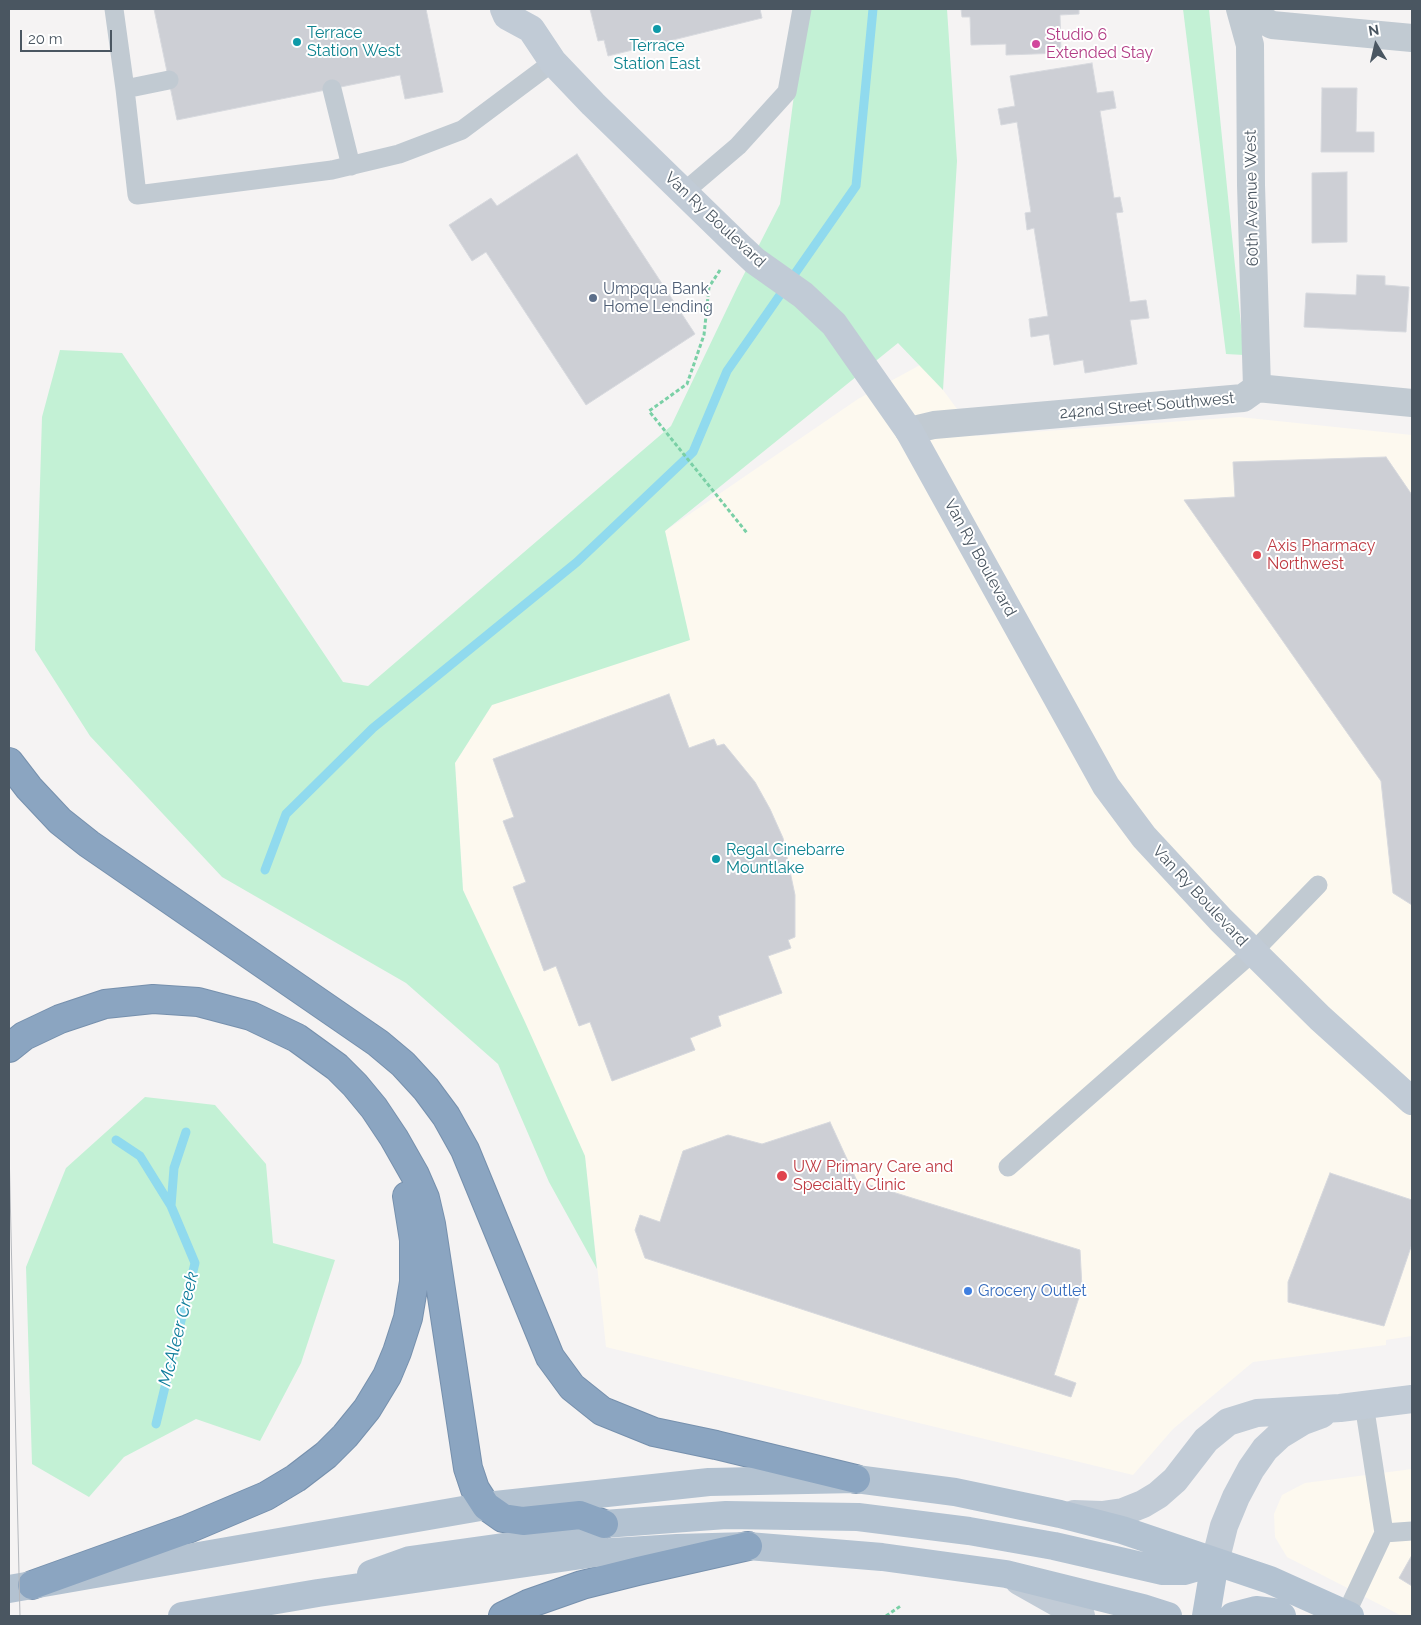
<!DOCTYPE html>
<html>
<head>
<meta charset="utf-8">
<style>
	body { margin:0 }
	#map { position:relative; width:1421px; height:1625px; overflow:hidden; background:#f5f3f3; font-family:Raleway,sans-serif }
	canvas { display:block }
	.frame { position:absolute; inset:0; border:10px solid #4a5661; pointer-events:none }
	.north { position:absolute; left:1351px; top:20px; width:50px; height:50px; -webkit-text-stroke:4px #fff; paint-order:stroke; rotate:351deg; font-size:14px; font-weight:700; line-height:20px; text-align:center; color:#4a5661 }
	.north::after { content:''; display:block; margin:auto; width:18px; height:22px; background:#4a5661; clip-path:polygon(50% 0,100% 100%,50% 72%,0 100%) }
	.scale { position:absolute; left:20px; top:30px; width:92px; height:22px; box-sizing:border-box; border:2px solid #4a5661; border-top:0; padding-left:6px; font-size:15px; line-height:18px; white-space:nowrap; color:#4a5661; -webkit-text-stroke:4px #fff; paint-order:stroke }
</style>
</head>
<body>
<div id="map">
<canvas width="1421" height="1625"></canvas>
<div class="frame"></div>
<div class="north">N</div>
<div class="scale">20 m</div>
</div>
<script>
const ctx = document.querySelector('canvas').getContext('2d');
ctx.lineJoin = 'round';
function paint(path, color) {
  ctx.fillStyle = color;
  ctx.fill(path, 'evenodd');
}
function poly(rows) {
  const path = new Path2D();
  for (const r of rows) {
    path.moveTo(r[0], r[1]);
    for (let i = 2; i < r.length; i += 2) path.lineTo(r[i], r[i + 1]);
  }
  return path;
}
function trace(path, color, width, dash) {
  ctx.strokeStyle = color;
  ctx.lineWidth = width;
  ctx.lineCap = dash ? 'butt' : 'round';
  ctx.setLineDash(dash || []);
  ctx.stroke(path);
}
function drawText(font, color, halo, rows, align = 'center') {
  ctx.font = font + ' Raleway,sans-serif';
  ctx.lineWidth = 4;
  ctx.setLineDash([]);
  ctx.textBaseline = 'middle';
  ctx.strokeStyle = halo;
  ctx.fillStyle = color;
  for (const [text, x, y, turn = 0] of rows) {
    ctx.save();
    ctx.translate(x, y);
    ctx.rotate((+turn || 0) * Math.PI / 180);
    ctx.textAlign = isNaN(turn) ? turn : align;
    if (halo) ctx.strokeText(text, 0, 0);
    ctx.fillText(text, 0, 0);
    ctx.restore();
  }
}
paint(poly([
	[920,365,943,390,977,436,1239,417,1412,435,1412,1336,1386,1340,1386,1345,1253,1362,1173,1429,1133,1475,606,1347,585,1156,463,890,455,763,492,705,689,637,665,531,858,399],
	[1412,1469,1412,1616,1402,1616,1287,1557,1275,1537,1274,1514,1282,1495,1305,1483]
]), '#fdf9ef');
paint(poly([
	[805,9,947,9,957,161,943,390,898,343,665,531,690,640,492,705,455,763,463,890,525,1022,585,1156,597,1269,549,1182,498,1064,406,983,222,877,90,736,35,650,42,417,60,350,122,353,343,682,368,686,671,426,737,288,780,204],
	[1183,9,1209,9,1244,355,1226,354],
	[145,1097,215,1105,266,1164,273,1243,335,1260,301,1363,260,1441,196,1419,124,1457,89,1497,32,1464,26,1267,66,1168]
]), '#c3f1d5');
trace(poly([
	[265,870,286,814,373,728,577,562,693,452,727,371,856,186,873,9],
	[116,1140,140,1156,171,1206,195,1263,156,1424],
	[171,1206,174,1168,186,1132]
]), '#90daee', 9);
const building = poly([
	[154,9,426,9,443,92,405,99,400,75,177,120,154,9],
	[590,9,760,9,762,18,608,56,604,40,598,41,590,9],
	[961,9,1079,9,1079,14,1060,15,1061,53,1006,55,1006,44,971,45,970,17,962,17,961,9],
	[1092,63,1097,93,1113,91,1116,108,1100,111,1114,198,1120,197,1123,212,1116,213,1130,302,1146,300,1149,318,1130,320,1137,364,1085,373,1083,360,1054,365,1049,334,1031,337,1029,319,1048,316,1034,228,1027,230,1025,213,1031,212,1017,122,1001,125,998,109,1015,106,1010,76,1092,63],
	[1322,88,1357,88,1356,132,1374,132,1374,152,1321,152,1322,88],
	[577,154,695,334,586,405,486,252,472,261,449,225,491,198,497,206,577,154],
	[1347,172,1347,242,1312,243,1312,173,1347,172],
	[1357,275,1385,276,1385,285,1409,287,1406,332,1304,327,1306,293,1356,295,1357,275],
	[1386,457,1412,495,1412,905,1393,893,1381,781,1184,500,1235,497,1233,462,1386,457],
	[669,694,689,748,714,739,717,746,724,744,755,782,770,809,783,838,795,895,795,937,788,940,791,948,768,956,782,993,718,1016,721,1026,690,1038,695,1050,612,1081,590,1022,579,1026,556,966,544,971,513,887,526,882,503,821,514,817,493,759,669,694],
	[830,1122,857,1181,1080,1250,1082,1288,1054,1375,1076,1383,1071,1397,645,1258,635,1230,640,1215,660,1222,683,1151,728,1135,762,1144,830,1122],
	[1330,1173,1412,1200,1412,1244,1384,1326,1288,1302,1288,1282,1330,1173],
	[1412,1555,1412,1586,1399,1578,1412,1555]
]);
paint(building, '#cdcfd5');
trace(building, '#d7d9de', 1);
const highway = poly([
	[9,762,29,788,60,821,89,844,378,1043,403,1064,426,1089,446,1116,465,1150,550,1357,572,1387,602,1411,654,1432,716,1445,856,1479],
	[9,1048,24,1036,60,1019,105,1004,153,999,198,1002,251,1016,297,1038,337,1067,355,1085,374,1108,394,1138,415,1175,425,1198,431,1224,468,1468,475,1489,486,1506,503,1518,523,1521,580,1515,604,1524],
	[32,1585,188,1529,266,1496,296,1478,326,1455,345,1436,367,1409,387,1376,397,1352,408,1318,414,1282,414,1240,407,1196],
	[503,1616,528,1604,582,1585,638,1571,748,1546]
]);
trace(highway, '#7690ad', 30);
trace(poly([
	[720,270,709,287,704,335,687,384,649,411,747,533],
	[886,1616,902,1605]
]), '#7ad0a6', 3, [4, 2.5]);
trace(poly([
	[114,9,125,89,137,195,332,170,399,154,462,130,553,62],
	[125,89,169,80],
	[332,89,351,166],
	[684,192,738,146,787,92,802,9],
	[1008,1167,1253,952,1318,885],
	[1364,1404,1384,1533,1412,1531],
	[1346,1614,1384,1533]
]), '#c1cad2', 19);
trace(poly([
	[1240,9,1250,45,1251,185,1257,388],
	[1242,9,1272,25,1412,38],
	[909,431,934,425,1243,398,1257,388,1412,403]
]), '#c1cad2', 28);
trace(poly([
	[504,9,507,16,531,29,553,62,593,104,739,246,755,261,803,295,834,324,909,431,1106,786,1144,837,1221,920,1320,1018,1412,1101],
	[1074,1514,1102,1515,1123,1512,1143,1504,1158,1495,1175,1480,1206,1440,1228,1422,1257,1413,1340,1408,1412,1399],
	[1215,1562,1224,1526,1236,1497,1251,1469,1265,1449,1280,1435,1303,1421,1322,1414],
	[1019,1581,1081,1616]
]), '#c1cbd6', 28);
trace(poly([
	[371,1574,410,1560,582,1536,604,1524,726,1515,858,1517,969,1531,1054,1546,1163,1571,1184,1571,1215,1562],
	[9,1589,486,1506,709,1482,856,1479,955,1492,1060,1514,1122,1530,1270,1580,1350,1616],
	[182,1616,318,1593,596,1553,677,1548,748,1546,882,1557,1006,1574,1143,1608,1168,1616],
	[1206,1616,1215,1562],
	[1233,1616,1256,1610,1273,1612,1282,1616]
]), '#b3c2d1', 28);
trace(highway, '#8ba5c1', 28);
trace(poly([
	[9,1147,20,1616]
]), '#b5b8bd', 1);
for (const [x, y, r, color] of [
	[657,29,5,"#0f9aa8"],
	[297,42,5,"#0f9aa8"],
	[1036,44,5,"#d1479c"],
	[593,298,5,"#5c6f8a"],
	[1257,555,5,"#e0444e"],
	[716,859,5,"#0f9aa8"],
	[782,1176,6,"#e0444e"],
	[968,1291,5,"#3f7fe0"]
]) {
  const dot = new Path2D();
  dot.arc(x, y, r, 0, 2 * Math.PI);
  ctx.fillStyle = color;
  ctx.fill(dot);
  trace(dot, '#fff', 2);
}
drawText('16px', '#0d838f', '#fff', [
	["Terrace",307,33],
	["Station West",307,51],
	["Terrace",657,46,"center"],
	["Station East",657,64,"center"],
	["Regal Cinebarre",726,850],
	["Mountlake",726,868]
], 'left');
drawText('16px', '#b23c85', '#fff', [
	["Studio 6",1046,35],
	["Extended Stay",1046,53]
], 'left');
drawText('16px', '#4a5661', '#fff', [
	["60th Avenue West",1252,198,-91],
	["Van Ry Boulevard",715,220,43],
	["242nd Street Southwest",1147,406,-5],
	["Van Ry Boulevard",980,558,61],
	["Van Ry Boulevard",1200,896,47]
]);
drawText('16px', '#4e5e75', '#fff', [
	["Umpqua Bank",603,289],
	["Home Lending",603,307]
], 'left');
drawText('16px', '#be3a42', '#fff', [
	["Axis Pharmacy",1267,546],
	["Northwest",1267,564],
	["UW Primary Care and",793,1167],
	["Specialty Clinic",793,1185]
], 'left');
drawText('16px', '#366cbe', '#fff', [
	["Grocery Outlet",978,1291]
], 'left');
drawText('italic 18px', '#0c7c9b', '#fff', [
	["McAleer Creek",179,1329,-76]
]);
</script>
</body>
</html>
